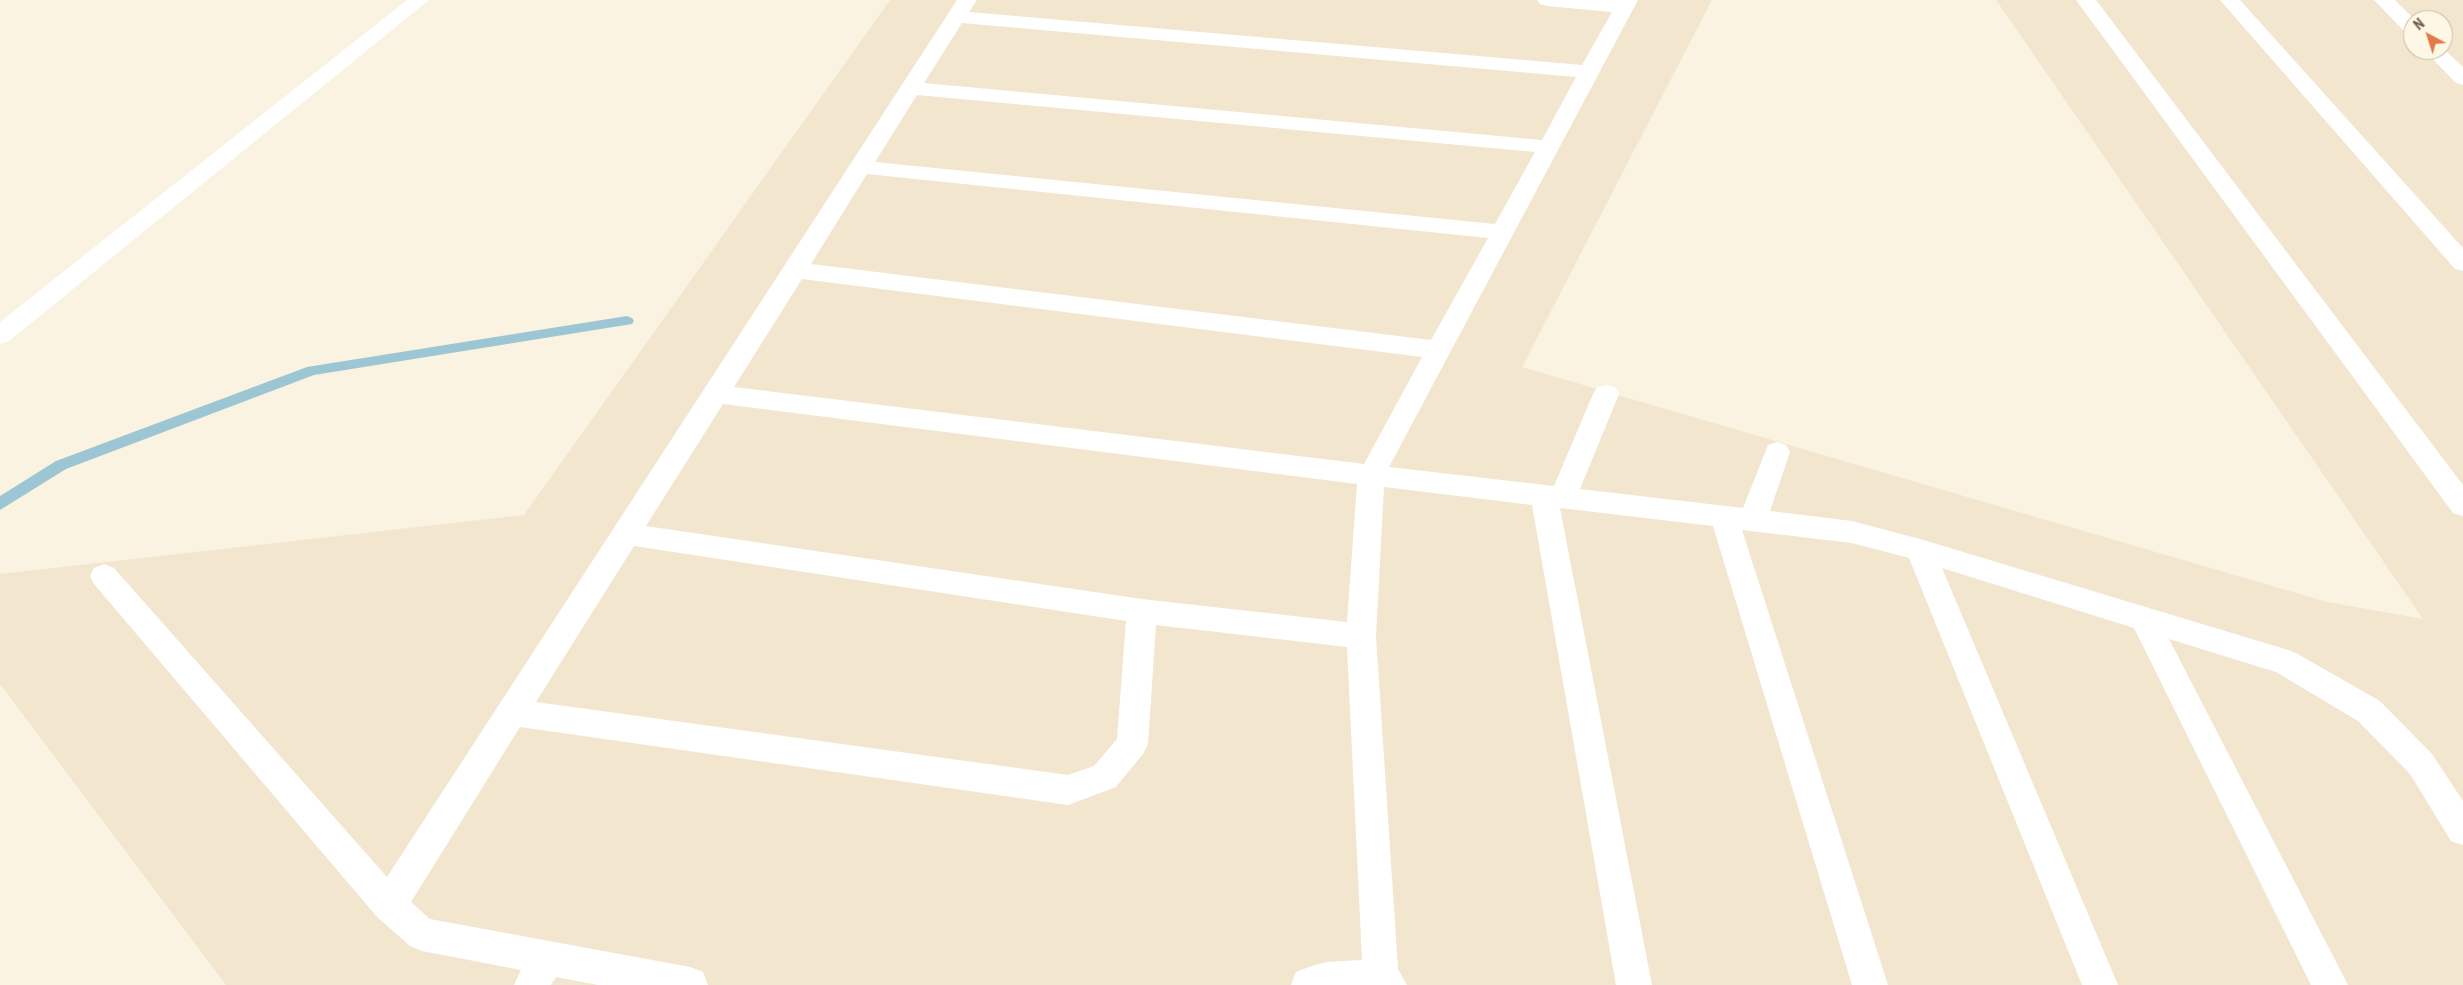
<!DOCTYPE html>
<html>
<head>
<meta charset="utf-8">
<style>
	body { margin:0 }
	#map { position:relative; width:2463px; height:985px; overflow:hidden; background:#fbf3e1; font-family:"Roboto Condensed",sans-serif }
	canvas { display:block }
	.north { position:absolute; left:2403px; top:10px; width:50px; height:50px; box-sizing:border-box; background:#fef7e6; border:1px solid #c6b9a7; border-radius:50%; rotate:320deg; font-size:14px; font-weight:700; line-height:20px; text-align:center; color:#715b49 }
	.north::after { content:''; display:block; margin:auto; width:18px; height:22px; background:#e17b4a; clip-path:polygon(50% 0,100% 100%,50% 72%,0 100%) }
</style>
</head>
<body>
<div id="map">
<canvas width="2463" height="985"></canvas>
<div class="north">N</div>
</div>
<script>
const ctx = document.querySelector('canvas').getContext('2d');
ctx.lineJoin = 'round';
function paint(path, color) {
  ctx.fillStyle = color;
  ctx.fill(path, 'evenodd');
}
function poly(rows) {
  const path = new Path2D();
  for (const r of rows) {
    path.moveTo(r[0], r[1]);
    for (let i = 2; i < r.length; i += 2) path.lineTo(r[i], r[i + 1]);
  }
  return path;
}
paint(poly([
	[890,0,1712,0,1522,367,2327,602,2423,619,1996,0,2463,0,2463,985,226,985,0,684,0,574,524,515],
	[2413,20,2443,20,2443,50,2413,50]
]), '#f2e6cf');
paint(poly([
	[627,316,632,318,634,321,632,324,314,375,66,469,0,510,0,496,56,461,307,367,627,316]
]), '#9dc6d4');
paint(poly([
	[407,0,429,0,9,341,0,344,0,322,407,0],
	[957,0,977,0,969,12,1582,65,1612,12,1547,6,1540,4,1537,0,1638,0,1389,467,1554,486,1593,394,1597,387,1606,385,1615,387,1619,394,1580,489,1743,508,1768,445,1777,442,1786,445,1790,452,1770,511,1852,521,1920,539,2285,649,2296,653,2380,701,2432,754,2463,801,2463,845,2451,841,2410,774,2358,721,2276,672,2169,639,2348,985,2311,985,2134,628,1942,568,2118,985,2082,985,1909,558,1852,543,1742,530,1888,985,1852,985,1713,526,1560,508,1652,985,1616,985,1532,505,1384,487,1376,636,1398,969,1407,985,1291,985,1296,972,1309,967,1326,962,1362,960,1347,647,1156,625,1148,744,1143,754,1116,787,1068,805,520,727,411,902,430,919,690,967,703,972,708,985,598,985,556,977,551,985,514,985,521,970,422,951,410,946,377,917,94,584,90,576,94,568,104,564,114,568,387,877,957,0],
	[962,23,1576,77,1542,140,924,83,962,23],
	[917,95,1535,152,1495,224,875,162,917,95],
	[867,174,1488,238,1431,340,811,264,867,174],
	[802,279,1422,357,1364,464,734,387,802,279],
	[723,404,1357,484,1347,622,1142,599,646,526,723,404],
	[634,546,1126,621,1117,739,1094,766,1068,775,536,702,634,546],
	[2076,0,2096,0,2463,485,2463,516,2453,513,2076,0],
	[2220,0,2240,0,2463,248,2463,271,2455,269,2220,0],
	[2374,0,2395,0,2415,20,2413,20,2413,35,2406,33,2374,0],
	[2443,48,2463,67,2463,85,2456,83,2424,50,2443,50,2443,48]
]), '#fff');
</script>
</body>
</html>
